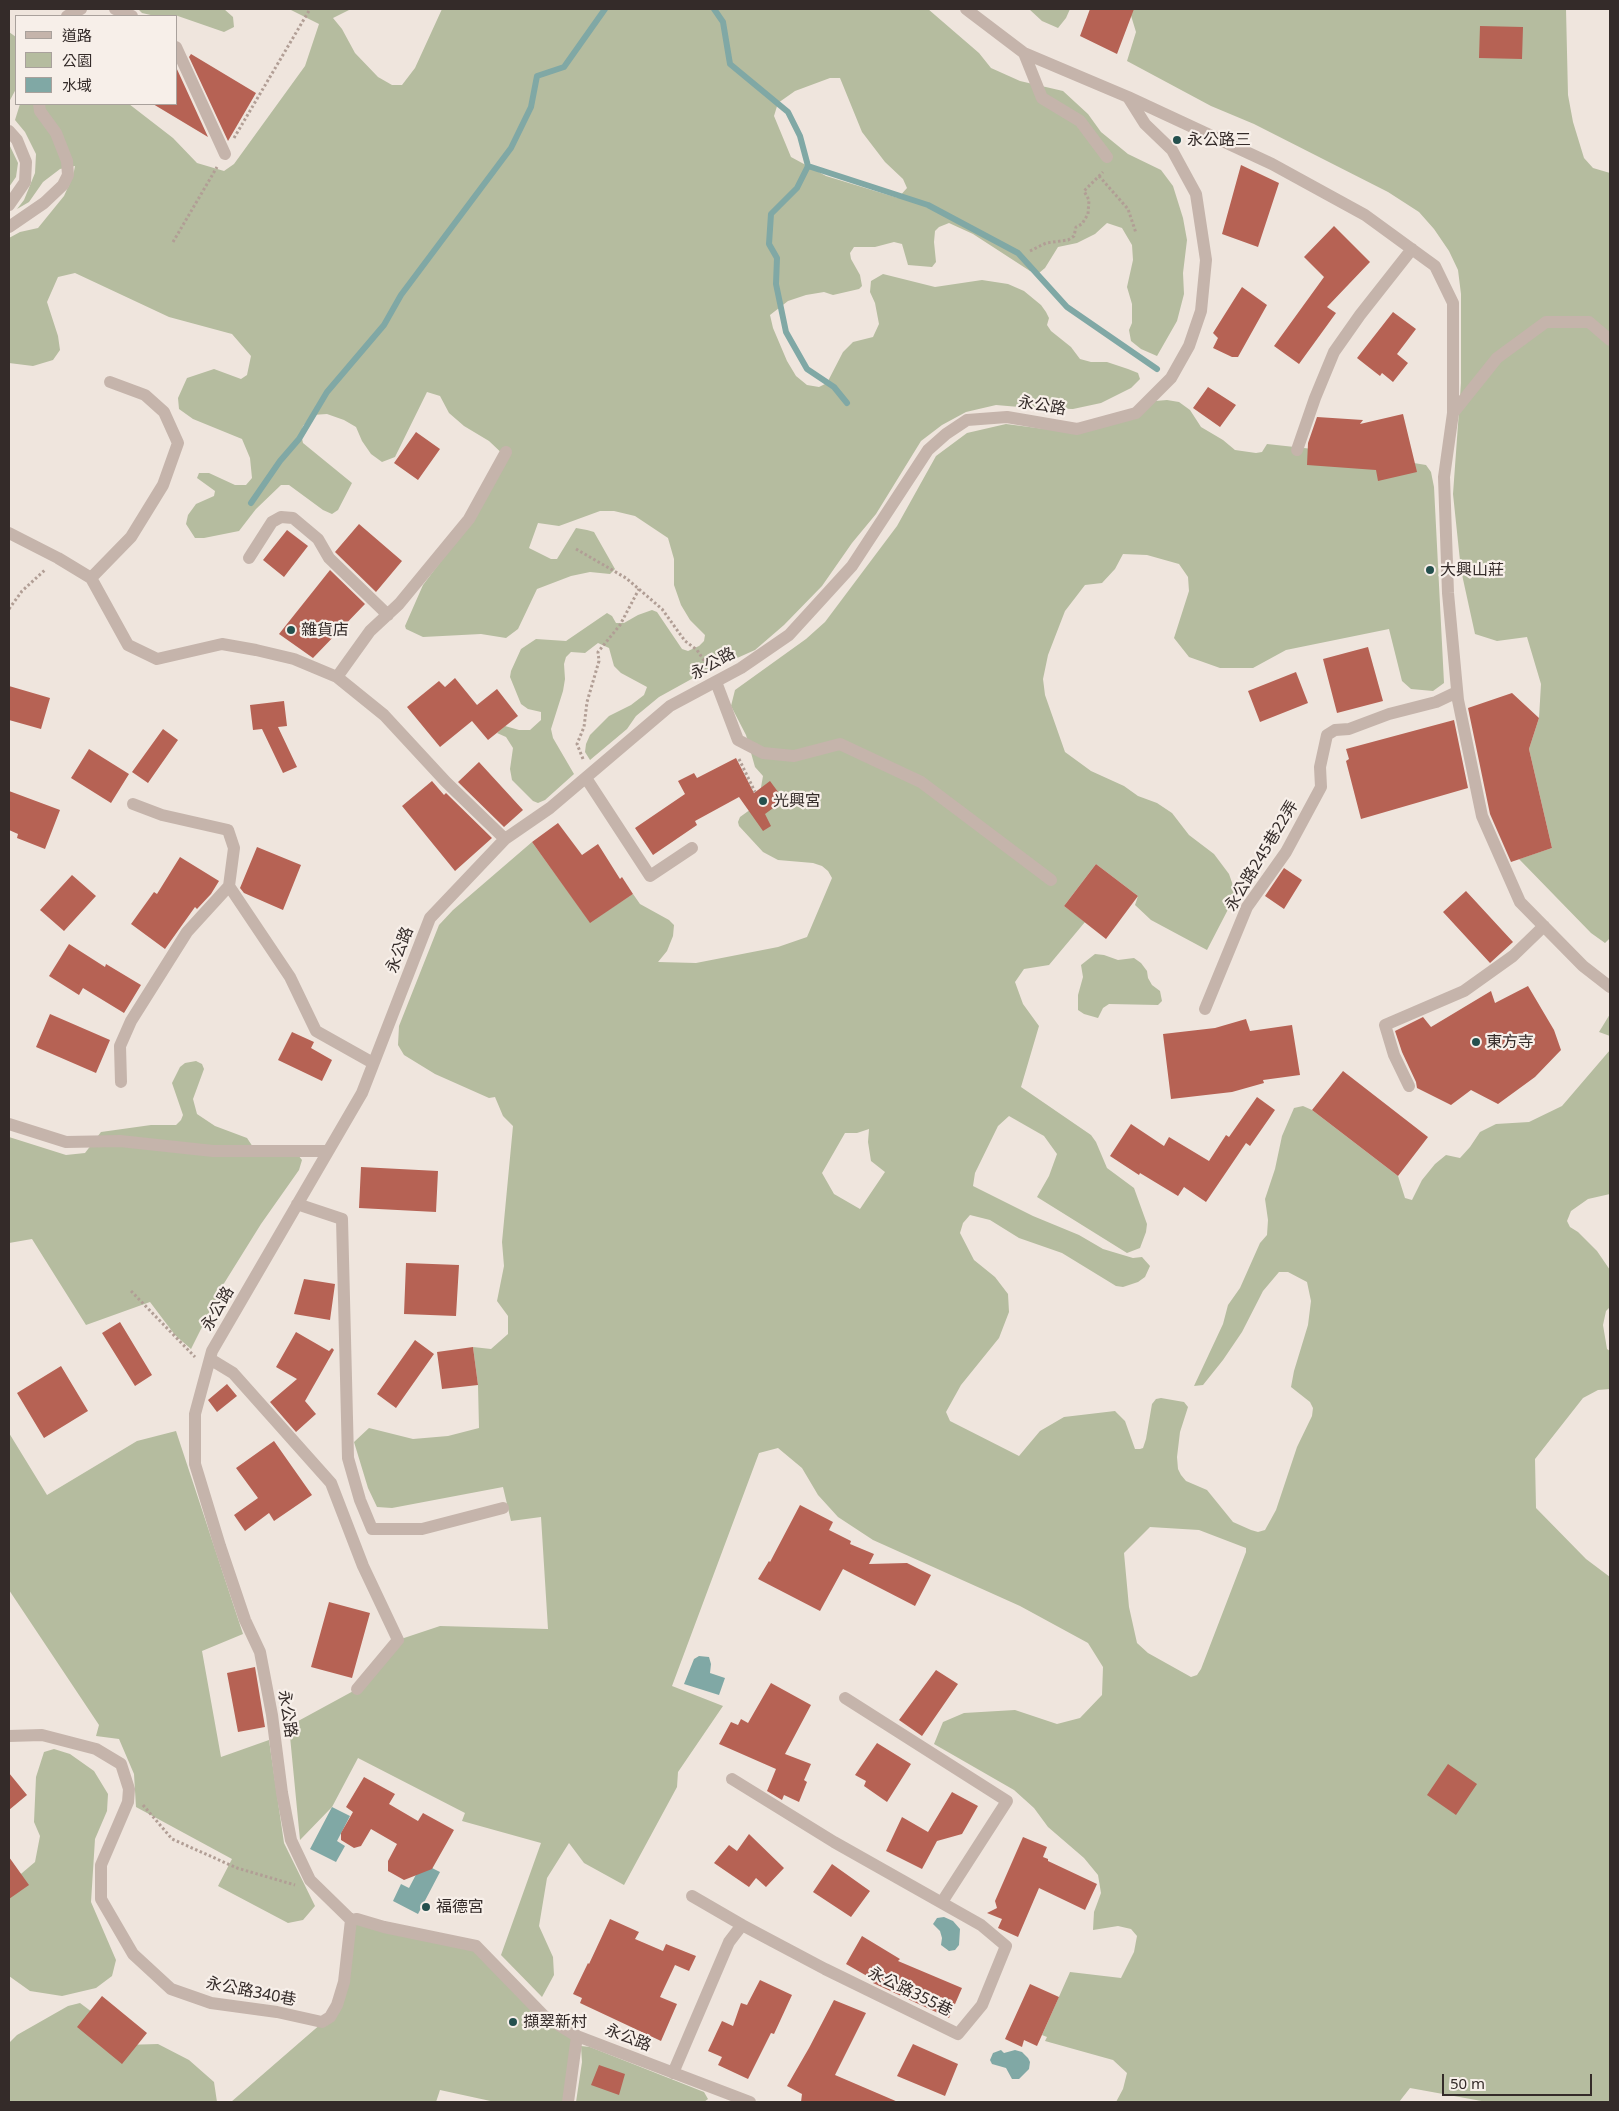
<!DOCTYPE html>
<html>
<head>
<meta charset="utf-8">
<style>
	body { margin:0 }
	#map { position:relative; width:1619px; height:2111px; overflow:hidden; background:#efe5dd; font-family:"Noto Sans","Noto Sans TC",sans-serif }
	canvas { display:block }
	.frame { position:absolute; inset:0; border:10px solid #342b29; pointer-events:none }
	.legend { position:absolute; left:15px; top:15px; width:162px; height:90px; box-sizing:border-box; background:#f7efe9; border:1px solid #a9a19c; margin:0; padding:6px 9px; list-style:none; font-size:15px; color:#342b29 }
	.legend li { display:flex; align-items:center; gap:10px; height:25px }
	.legend b { width:25px; border:1px solid #a9a19c }
	.scale { position:absolute; left:1442px; top:2074px; width:150px; height:22px; box-sizing:border-box; border:2px solid #342b29; border-top:0; padding-left:6px; font-size:15px; line-height:18px; white-space:nowrap; color:#342b29; -webkit-text-stroke:4px #f7efe9; paint-order:stroke }
</style>
</head>
<body>
<div id="map">
<canvas width="1619" height="2111"></canvas>
<div class="frame"></div>
<ul class="legend">
<li><b style="height:6px;background:#c5b4ab"></b>道路</li>
<li><b style="height:14px;background:#b5bc9f"></b>公園</li>
<li><b style="height:14px;background:#80a8a5"></b>水域</li>
</ul>
<div class="scale">50 m</div>
</div>
<script>
const ctx = document.querySelector('canvas').getContext('2d');
ctx.lineJoin = 'round';
function paint(path, color) {
  ctx.fillStyle = color;
  ctx.fill(path, 'evenodd');
}
function poly(rows) {
  const path = new Path2D();
  for (const r of rows) {
    path.moveTo(r[0], r[1]);
    for (let i = 2; i < r.length; i += 2) path.lineTo(r[i], r[i + 1]);
  }
  return path;
}
function trace(path, color, width, dash) {
  ctx.strokeStyle = color;
  ctx.lineWidth = width;
  ctx.lineCap = dash ? 'butt' : 'round';
  ctx.setLineDash(dash || []);
  ctx.stroke(path);
}
function drawText(font, color, halo, rows, align = 'center') {
  ctx.font = font + ' "Noto Sans","Noto Sans TC",sans-serif';
  ctx.lineWidth = 4.5;
  ctx.setLineDash([]);
  ctx.textBaseline = 'middle';
  ctx.strokeStyle = halo;
  ctx.fillStyle = color;
  for (const [text, x, y, turn = 0] of rows) {
    ctx.save();
    ctx.translate(x, y);
    ctx.rotate((+turn || 0) * Math.PI / 180);
    ctx.textAlign = isNaN(turn) ? turn : align;
    if (halo) ctx.strokeText(text, 0, 0);
    ctx.fillText(text, 0, 0);
    ctx.restore();
  }
}
paint(poly([
	[138,9,224,9,233,17,234,27,224,32,175,15,155,16,142,13],
	[289,9,351,9,333,18,342,29,355,53,378,77,392,85,402,85,415,68,442,9,928,9,979,53,991,68,1020,81,1063,91,1088,114,1101,132,1128,154,1161,170,1173,186,1183,218,1187,240,1183,273,1184,294,1177,321,1157,356,1141,349,1131,341,1129,330,1132,323,1132,304,1127,287,1133,260,1132,245,1122,228,1107,223,1095,234,1077,243,1058,247,1045,268,1039,273,1030,271,973,234,949,223,939,227,935,231,934,242,936,262,932,267,908,265,902,244,894,242,875,247,854,247,850,253,851,259,860,275,862,286,859,289,833,295,824,292,806,295,788,301,770,315,773,328,787,361,796,376,807,385,819,387,827,383,843,352,853,342,873,337,879,324,875,303,870,292,871,281,883,274,935,287,982,280,1008,284,1024,291,1041,305,1046,312,1049,318,1047,325,1051,331,1071,347,1080,359,1091,362,1107,362,1128,369,1138,373,1140,379,1131,388,1101,403,1073,409,1031,408,996,405,966,412,942,425,921,441,876,514,852,543,822,586,784,625,755,650,697,676,659,697,636,716,627,729,590,760,585,752,586,744,590,735,609,716,631,705,644,695,647,687,621,673,614,666,609,648,598,643,585,653,571,652,566,657,564,664,565,679,563,691,551,729,553,738,574,774,545,800,538,803,533,801,512,780,510,769,513,748,506,737,497,733,505,726,519,730,530,730,541,720,541,712,528,709,521,704,510,677,511,671,521,649,536,639,566,641,607,613,612,616,616,623,624,623,638,615,652,610,657,612,682,649,688,651,699,646,704,641,705,635,690,620,681,605,674,585,674,559,668,538,635,516,614,511,600,511,559,526,538,523,529,548,551,559,557,559,576,528,587,530,594,532,615,569,610,574,590,572,571,576,537,589,518,629,506,638,481,634,423,637,406,629,405,626,423,585,447,553,508,459,489,441,464,426,449,413,440,396,427,392,395,457,382,462,371,454,362,441,356,427,344,420,327,414,312,415,303,426,301,434,303,443,352,483,338,510,332,514,323,510,289,485,281,485,256,509,239,531,204,538,195,538,186,524,188,515,196,504,214,496,215,491,197,478,199,473,209,473,235,485,246,485,252,478,250,458,242,439,193,419,179,409,178,398,187,378,214,369,241,379,247,375,251,356,232,334,169,317,75,273,58,277,47,302,58,336,60,350,53,360,33,366,9,363,9,238,20,232,38,228,64,196,73,176,75,166,60,169,43,182,29,202,17,209,24,200,35,173,36,154,25,132,15,120,20,104,129,104,173,138,197,163,224,171,234,164,305,66,319,24],
	[830,78,840,78,862,132,885,162,903,179,907,188,898,198,826,176,791,157,774,116,778,103,795,91],
	[1029,9,1070,9,1066,18,1058,28,1042,21],
	[1129,9,1566,9,1568,95,1573,122,1584,158,1593,168,1610,173,1610,938,1605,943,1591,933,1519,859,1552,848,1529,749,1539,718,1541,684,1527,637,1497,641,1475,634,1461,570,1453,494,1461,383,1461,294,1458,270,1449,251,1434,229,1419,212,1388,192,1254,124,1211,106,1127,61,1136,32],
	[9,32,16,37,16,89,9,102],
	[9,144,18,163,16,177,9,187],
	[1167,400,1179,402,1190,410,1201,427,1223,440,1235,450,1256,453,1262,452,1267,444,1359,454,1426,465,1431,472,1434,487,1444,683,1433,691,1411,689,1402,681,1389,629,1286,650,1253,668,1220,668,1189,657,1174,638,1189,591,1188,577,1179,564,1147,555,1123,554,1115,569,1102,583,1085,585,1065,611,1048,655,1043,679,1045,695,1065,752,1091,771,1124,786,1138,796,1157,803,1172,813,1189,835,1214,854,1229,874,1236,894,1207,950,1151,920,1135,905,1138,896,1096,864,1064,906,1085,922,1049,965,1024,969,1015,982,1023,1004,1039,1026,1021,1087,1091,1135,1096,1142,1107,1168,1134,1188,1147,1224,1146,1232,1140,1248,1127,1253,1037,1197,1049,1176,1057,1154,1044,1136,1009,1116,998,1126,975,1173,973,1186,1033,1216,1079,1235,1103,1249,1133,1258,1142,1257,1150,1266,1145,1277,1138,1282,1123,1287,1116,1286,1062,1253,1019,1238,990,1220,970,1215,963,1223,960,1233,974,1260,995,1277,1008,1294,1009,1312,999,1338,961,1385,946,1412,950,1421,1019,1456,1040,1431,1064,1417,1115,1411,1125,1421,1135,1449,1140,1449,1143,1448,1146,1439,1152,1404,1156,1399,1161,1398,1184,1402,1188,1407,1180,1432,1177,1457,1178,1469,1181,1475,1186,1481,1207,1490,1233,1522,1251,1530,1258,1532,1265,1530,1276,1510,1297,1447,1312,1416,1313,1408,1310,1402,1291,1387,1294,1371,1308,1325,1311,1301,1307,1282,1288,1272,1279,1272,1263,1291,1242,1332,1223,1360,1203,1385,1194,1386,1223,1324,1228,1305,1240,1288,1260,1243,1267,1235,1268,1220,1265,1199,1275,1169,1282,1136,1294,1108,1303,1106,1312,1110,1398,1176,1405,1198,1412,1200,1422,1180,1435,1164,1446,1155,1460,1158,1470,1147,1480,1132,1496,1124,1529,1122,1562,1106,1610,1050,1610,1194,1588,1199,1571,1211,1567,1221,1570,1227,1578,1232,1597,1251,1610,1270,1610,1307,1606,1311,1603,1325,1607,1349,1610,1351,1610,1389,1598,1390,1583,1398,1535,1459,1536,1508,1586,1559,1610,1577,1610,2102,1487,2102,1410,2088,1399,2102,1116,2102,1123,2089,1127,2073,1113,2060,1045,2041,1047,2037,1042,2035,1070,1972,1121,1978,1134,1952,1137,1936,1131,1929,1118,1926,1093,1930,1094,1912,1101,1893,1098,1875,1084,1858,1048,1827,1034,1808,1014,1790,934,1744,943,1722,964,1713,1015,1710,1057,1724,1080,1718,1102,1695,1103,1667,1088,1643,1020,1606,873,1540,838,1517,818,1495,802,1468,778,1448,759,1453,672,1686,723,1706,678,1772,677,1787,624,1885,584,1863,569,1843,547,1878,539,1926,553,1957,554,1975,542,1997,501,1955,541,1843,462,1821,465,1813,358,1758,332,1807,300,1840,289,1726,357,1689,398,1640,440,1626,548,1629,541,1517,511,1521,503,1487,392,1508,377,1507,368,1488,354,1442,369,1428,413,1439,448,1436,479,1428,478,1385,473,1347,491,1349,508,1334,508,1316,497,1301,504,1266,502,1242,513,1126,503,1116,495,1097,489,1098,435,1074,404,1055,398,1045,399,1026,439,925,453,910,532,842,590,922,633,894,640,904,669,920,674,925,673,936,667,951,658,962,696,963,778,947,807,937,832,878,828,871,822,866,813,863,778,860,763,852,739,826,738,822,740,817,758,804,763,776,755,767,746,735,731,706,735,690,806,639,825,622,897,526,936,456,967,433,1006,424,1076,433,1155,401],
	[869,1129,868,1142,871,1161,885,1172,860,1209,834,1194,822,1173,845,1133,857,1133],
	[1150,1527,1199,1530,1246,1548,1246,1552,1201,1669,1197,1675,1191,1677,1148,1653,1137,1643,1129,1607,1124,1553],
	[1095,954,1104,955,1118,960,1134,958,1141,963,1147,971,1148,978,1152,985,1160,991,1162,1001,1158,1005,1109,1004,1103,1008,1098,1018,1084,1014,1078,1010,1078,995,1083,977,1081,965],
	[1610,1014,1610,1036,1599,1032],
	[196,1061,202,1064,204,1069,193,1099,197,1114,215,1126,247,1138,259,1156,298,1155,302,1160,299,1170,261,1224,223,1285,191,1349,175,1335,150,1302,86,1325,32,1239,9,1243,9,1137,66,1155,85,1153,101,1132,151,1125,176,1125,181,1120,183,1115,172,1083,180,1067,185,1063],
	[176,1431,243,1634,202,1651,221,1757,269,1740,284,1843,315,1906,303,1920,288,1923,218,1886,232,1859,136,1807,134,1774,119,1739,96,1736,99,1725,9,1590,9,1433,47,1495,137,1441],
	[54,1749,70,1754,94,1771,108,1794,107,1811,95,1839,91,1902,116,1960,112,1976,96,1988,62,1996,30,1991,9,1976,9,1884,35,1862,40,1836,34,1822,36,1777,44,1752],
	[351,1920,476,1946,544,2016,577,2036,568,2102,495,2102,440,2090,436,2102,231,2102,322,2023,337,2005],
	[80,2003,100,2018,124,2045,158,2044,189,2060,214,2082,217,2102,9,2102,9,2043,17,2035,68,2006],
	[581,2046,590,2047,704,2092,708,2099,704,2102,576,2102,582,2062]
]), '#b5bc9f');
paint(poly([
	[699,1656,709,1657,711,1664,710,1673,725,1678,719,1695,684,1684,694,1659],
	[332,1807,350,1816,337,1841,345,1846,336,1862,310,1849],
	[422,1863,440,1872,418,1914,393,1901,401,1884,409,1888],
	[944,1917,953,1921,960,1929,959,1945,955,1950,949,1951,941,1945,942,1938,940,1931,933,1924,937,1918],
	[1001,2050,1004,2053,1015,2050,1022,2052,1028,2058,1030,2062,1029,2069,1019,2079,1012,2079,1006,2068,992,2064,990,2060,993,2053]
]), '#80a8a5');
trace(poly([
	[714,9,723,22,730,64,788,112,800,136,808,166,797,188,771,214,769,244,777,258,776,284,786,332,807,369,834,387,847,403],
	[808,166,928,205,1018,253,1067,307,1157,369],
	[251,503,280,461,299,439,327,392,384,325,401,295,511,148,531,107,537,76,564,67,605,9]
]), '#80a8a5', 6);
paint(poly([
	[1090,9,1134,9,1117,54,1080,36],
	[1480,26,1523,27,1522,59,1479,58],
	[191,54,256,93,228,141,189,57],
	[176,67,208,137,153,104,176,104],
	[1241,165,1279,183,1258,247,1222,234],
	[1334,226,1370,262,1327,307,1336,313,1299,364,1274,346,1324,277,1304,257],
	[1242,287,1267,305,1238,357,1232,357,1213,348,1218,338,1213,333],
	[1393,312,1416,329,1397,354,1408,363,1393,382,1382,373,1380,376,1357,358],
	[1208,387,1236,405,1220,427,1193,408],
	[1403,414,1417,472,1378,481,1376,470,1307,465,1308,443,1317,417,1363,420,1360,424],
	[416,432,440,449,418,480,394,463],
	[359,524,402,561,376,592,335,552],
	[287,530,308,546,284,577,263,560],
	[330,570,365,604,313,658,279,634],
	[1368,647,1383,701,1337,713,1323,659],
	[1296,672,1308,703,1260,722,1248,691],
	[455,678,477,705,497,689,518,716,488,740,472,721,440,747,407,707,439,681,445,687],
	[9,686,50,698,41,729,9,720],
	[1512,693,1539,718,1529,749,1552,848,1511,862,1490,814,1468,708],
	[284,701,287,726,278,727,297,767,283,773,262,729,253,730,250,705],
	[1454,720,1468,788,1361,819,1346,761,1349,759,1346,749],
	[163,729,178,740,148,783,132,772],
	[89,749,129,774,111,803,71,778],
	[736,758,754,793,770,781,784,800,765,814,771,826,763,831,739,797,695,821,697,825,653,855,635,828,685,794,678,781,694,773,697,778],
	[479,762,523,810,504,827,458,782],
	[432,781,444,795,446,793,492,838,455,871,402,806],
	[9,791,60,810,45,849,17,838,18,834,9,830],
	[558,823,582,855,598,844,620,879,622,877,633,894,590,923,532,842],
	[257,847,301,865,283,910,244,893,240,888],
	[180,857,219,881,211,894,197,909,195,907,165,949,131,924,154,892,157,894],
	[1096,864,1138,896,1106,939,1064,906],
	[1284,868,1302,880,1284,909,1265,896],
	[72,875,96,896,64,931,40,910],
	[1466,891,1513,942,1490,963,1443,912],
	[69,944,105,967,106,964,141,985,124,1013,83,988,79,995,49,976],
	[1528,986,1554,1030,1561,1050,1535,1077,1498,1104,1471,1090,1451,1105,1417,1088,1416,1082,1402,1052,1395,1031,1423,1017,1431,1027,1491,991,1495,1003],
	[50,1014,110,1040,96,1073,36,1047],
	[1246,1019,1250,1031,1292,1025,1300,1075,1263,1080,1264,1083,1232,1092,1171,1099,1163,1034,1215,1028],
	[292,1032,314,1042,311,1048,332,1060,322,1081,278,1060],
	[1343,1071,1428,1137,1398,1176,1312,1110],
	[1257,1097,1275,1110,1250,1146,1246,1143,1206,1202,1184,1187,1178,1196,1140,1173,1139,1175,1110,1156,1131,1124,1164,1146,1169,1137,1209,1161,1226,1135,1229,1137],
	[361,1167,438,1171,436,1212,359,1208],
	[406,1263,459,1265,456,1316,404,1314],
	[304,1279,335,1284,330,1320,294,1314],
	[120,1322,152,1375,135,1386,102,1333],
	[296,1332,329,1351,332,1348,334,1350,305,1401,316,1414,296,1432,270,1402,297,1379,276,1367],
	[415,1340,434,1354,396,1408,377,1394],
	[473,1347,478,1385,442,1389,437,1352],
	[61,1366,88,1411,44,1438,17,1393],
	[227,1384,237,1396,217,1412,208,1400],
	[274,1441,312,1495,274,1521,269,1513,245,1531,234,1515,258,1498,236,1468],
	[800,1505,833,1522,829,1530,851,1541,850,1544,874,1554,869,1564,907,1563,931,1575,915,1606,843,1569,820,1611,758,1579,769,1561,770,1562],
	[329,1602,370,1613,352,1678,311,1667],
	[255,1667,265,1727,238,1732,227,1673],
	[936,1670,958,1684,922,1736,899,1720],
	[771,1683,811,1705,785,1754,811,1764,804,1780,807,1782,799,1802,784,1795,782,1800,767,1791,776,1769,719,1744,731,1722,738,1725,741,1719,748,1723],
	[877,1743,911,1764,887,1802,864,1786,866,1781,855,1775],
	[1448,1764,1477,1784,1456,1815,1427,1795],
	[9,1773,27,1795,9,1810],
	[364,1777,395,1794,389,1804,418,1821,423,1813,454,1830,432,1869,404,1880,388,1871,388,1861,397,1844,371,1829,361,1846,354,1848,341,1840,341,1833,353,1812,346,1807],
	[952,1792,978,1806,962,1834,937,1841,922,1869,886,1851,902,1817,928,1832],
	[749,1834,784,1868,766,1887,756,1878,749,1887,714,1863,729,1845,737,1851],
	[1023,1837,1047,1847,1043,1857,1048,1859,1048,1861,1097,1884,1085,1910,1039,1888,1018,1937,998,1928,1002,1919,987,1913,997,1908,995,1901],
	[9,1857,29,1885,9,1899],
	[832,1864,870,1891,851,1917,813,1892],
	[610,1919,639,1932,635,1939,663,1951,666,1944,696,1956,689,1971,675,1965,660,1997,677,2004,661,2041,580,2003,582,1998,573,1994,588,1963,589,1964],
	[862,1936,900,1959,898,1961,962,1988,949,2018,873,1983,874,1980,846,1964],
	[760,1980,792,1995,774,2034,771,2033,748,2079,718,2065,722,2057,708,2051,722,2021,733,2026,741,2003,747,2005],
	[1030,1984,1059,1997,1037,2046,1024,2040,1022,2047,1005,2039],
	[102,1996,147,2033,122,2064,77,2027],
	[834,2000,866,2013,835,2075,898,2102,801,2102,802,2094,787,2086,809,2048],
	[913,2044,958,2064,945,2096,897,2076],
	[599,2065,625,2074,619,2095,591,2085]
]), '#b66254');
trace(poly([
	[234,138,310,9],
	[1099,176,1128,209,1136,233],
	[173,242,217,167],
	[1030,251,1046,243,1068,240,1074,236,1076,227,1082,224,1088,214,1089,200,1084,191,1103,172],
	[576,549,626,578,662,609,685,641,697,650,709,668],
	[9,609,22,591,46,569],
	[583,759,577,744,584,727,587,702,599,661,598,652,620,625,639,589],
	[739,759,755,792],
	[131,1291,195,1357],
	[143,1805,172,1839,237,1868,295,1885]
]), '#b19e95', 3, [2.5, 2.5]);
trace(poly([
	[115,9,132,16],
	[966,9,1024,53,1128,97,1272,164,1365,215,1435,266,1453,303,1453,413,1444,477,1448,593,1458,700,1482,816,1520,902,1583,966,1610,987],
	[67,16,81,9],
	[176,47,225,154],
	[1024,53,1042,98,1080,121,1107,157],
	[9,131,17,140,26,162,25,182,9,205],
	[9,227,44,203,63,185,68,175,67,161,56,133,40,111,39,104],
	[1453,413,1497,358,1546,322,1589,322,1610,340],
	[1297,450,1315,398,1334,352,1360,315,1412,249],
	[9,533,58,558,91,578,131,537,163,485,178,443,164,412,145,395,110,382],
	[249,558,272,522,281,517,293,518,318,539,329,558,388,615],
	[91,578,128,645,157,659,222,644,256,650,294,659,337,677,384,715,446,782,505,839],
	[337,677,370,631,399,604,469,519,506,452],
	[716,682,738,740,763,753,794,756,840,744,921,782,1051,880],
	[586,778,650,876,692,848],
	[133,804,162,815,228,830,234,848,229,886],
	[1205,1009,1247,907,1286,852,1321,787,1320,767,1327,735,1335,730,1349,729,1389,714,1436,702,1457,692],
	[121,1082,120,1046,131,1021,187,932,229,886,290,977,316,1031,373,1063],
	[1409,1086,1394,1055,1385,1025,1464,991,1513,956,1544,926],
	[9,1124,66,1142,120,1141,213,1151,328,1151],
	[297,1204,342,1219,348,1458,360,1500,372,1529,422,1529,503,1508],
	[210,1359,233,1373,331,1483,363,1566,398,1640,357,1689],
	[845,1698,1007,1801,942,1902],
	[9,1736,42,1735,96,1749,121,1764,129,1789,128,1802,101,1865,101,1899,133,1954,171,1989,211,2003,277,2012,322,2022,330,2017,337,2005,344,1982,351,1920],
	[692,1896,742,1925],
	[673,2073,729,1942,742,1925,825,1969,958,2034,982,2005,1006,1946,981,1925,834,1842,732,1779],
	[568,2102,577,2036],
	[750,2102,577,2036,544,2016,476,1946,384,1927,357,1919,351,1920,310,1880,291,1840,282,1793,272,1715,260,1652,245,1620,220,1546,195,1464,195,1414,212,1351,362,1093,430,918,505,839,550,808,670,706,741,668,789,635,852,566,928,450,946,434,967,420,1007,417,1077,429,1136,413,1171,378,1189,346,1201,311,1206,260,1196,194,1172,150,1145,124,1128,97]
]), '#c5b4ab', 12);
for (const [x, y, r, color] of [
	[1177,140,5,"#24504e"],
	[1430,570,5,"#24504e"],
	[291,630,5,"#24504e"],
	[763,801,5,"#24504e"],
	[1476,1042,5,"#24504e"],
	[426,1907,5,"#24504e"],
	[513,2022,5,"#24504e"]
]) {
  const dot = new Path2D();
  dot.arc(x, y, r, 0, 2 * Math.PI);
  ctx.fillStyle = color;
  ctx.fill(dot);
  trace(dot, '#f7efe9', 2);
}
drawText('16px', '#342b29', '#f7efe9', [
	["永公路三",1187,140],
	["大興山莊",1440,570],
	["雜貨店",301,630],
	["光興宮",773,801],
	["東方寺",1486,1042],
	["福德宮",436,1907],
	["擷翠新村",523,2022]
], 'left');
drawText('16px', '#342b29', '#f7efe9', [
	["永公路",1042,406,9],
	["永公路",713,664,-29],
	["永公路245巷22弄",1262,856,-59],
	["永公路",400,950,-69],
	["永公路",218,1309,-60],
	["永公路",287,1714,81],
	["永公路340巷",251,1992,11],
	["永公路355巷",910,1992,26],
	["永公路",628,2038,21]
]);
</script>
</body>
</html>
